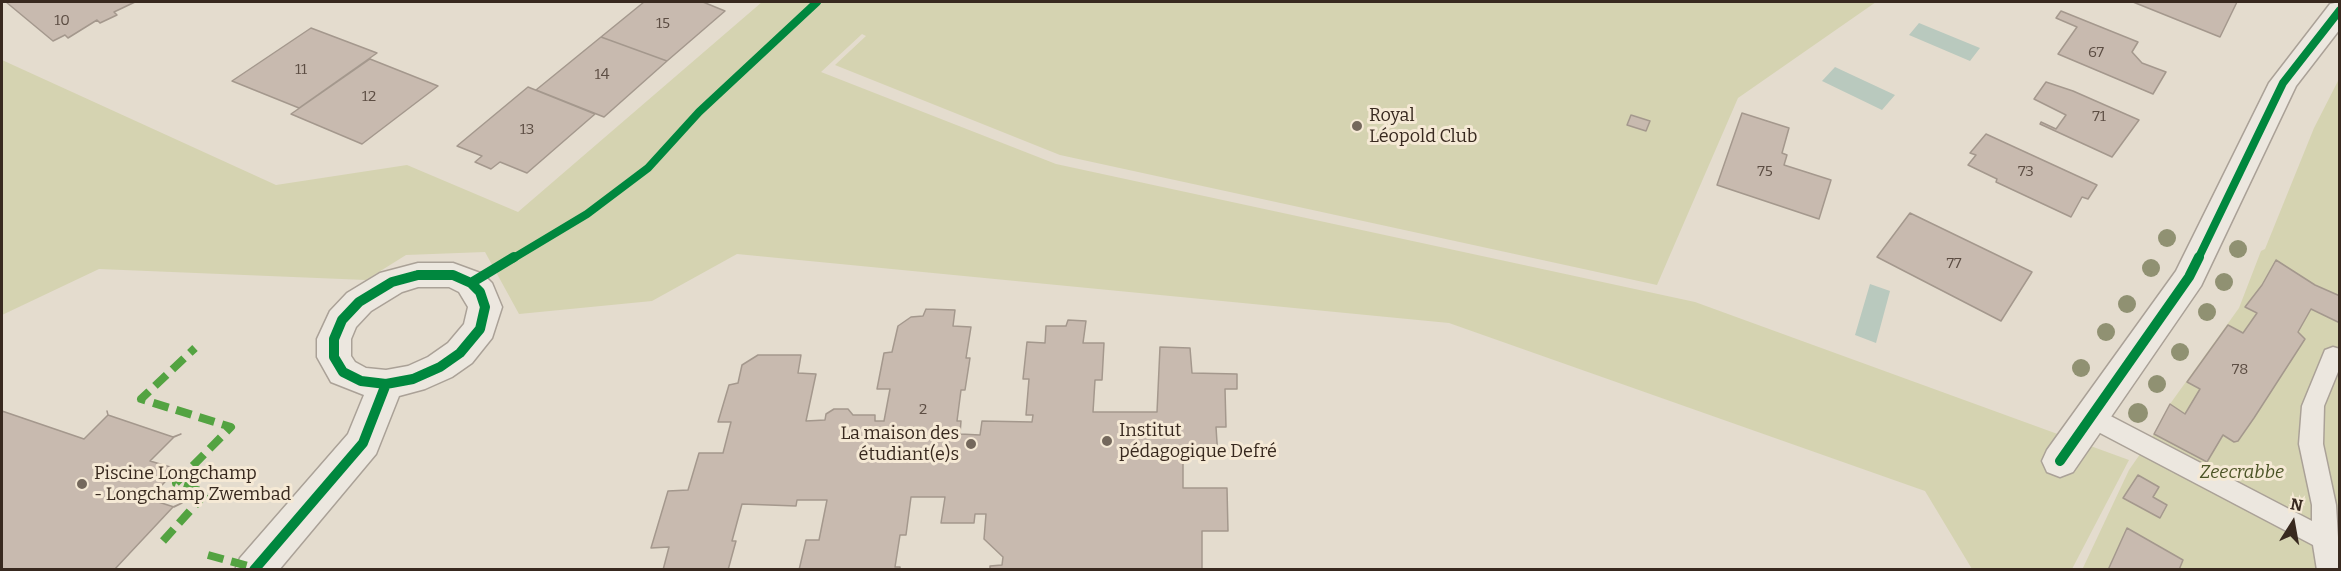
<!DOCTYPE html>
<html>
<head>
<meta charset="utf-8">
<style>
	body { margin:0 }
	#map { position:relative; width:2341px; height:571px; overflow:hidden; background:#e4dcce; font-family:Bitter,serif }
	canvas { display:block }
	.frame { position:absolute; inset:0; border:3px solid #38291f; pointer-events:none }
	.north { position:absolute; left:2263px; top:493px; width:60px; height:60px; -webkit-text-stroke:4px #f5e9d5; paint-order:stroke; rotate:11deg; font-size:16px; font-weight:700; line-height:24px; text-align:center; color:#38291f }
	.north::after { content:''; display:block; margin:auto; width:21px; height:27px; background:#38291f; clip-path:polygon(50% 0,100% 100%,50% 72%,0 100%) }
</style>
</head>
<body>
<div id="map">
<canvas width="2341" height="571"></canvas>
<div class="frame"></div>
<div class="north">N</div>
</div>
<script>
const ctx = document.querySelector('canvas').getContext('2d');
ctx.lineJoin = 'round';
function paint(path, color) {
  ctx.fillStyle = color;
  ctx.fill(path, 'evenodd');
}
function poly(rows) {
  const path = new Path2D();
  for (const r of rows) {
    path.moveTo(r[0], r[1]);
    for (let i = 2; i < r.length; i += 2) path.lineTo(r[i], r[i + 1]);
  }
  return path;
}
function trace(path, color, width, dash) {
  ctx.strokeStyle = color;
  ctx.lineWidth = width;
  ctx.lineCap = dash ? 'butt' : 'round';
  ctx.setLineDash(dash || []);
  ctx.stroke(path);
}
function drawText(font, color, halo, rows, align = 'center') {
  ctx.font = font + ' Bitter,serif';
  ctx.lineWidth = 6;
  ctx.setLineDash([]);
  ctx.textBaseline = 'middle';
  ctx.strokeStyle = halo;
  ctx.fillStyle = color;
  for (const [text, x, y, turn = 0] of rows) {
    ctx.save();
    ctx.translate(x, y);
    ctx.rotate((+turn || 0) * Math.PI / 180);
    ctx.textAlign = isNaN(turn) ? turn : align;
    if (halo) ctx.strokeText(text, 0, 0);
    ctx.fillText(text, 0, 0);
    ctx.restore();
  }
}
paint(poly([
	[762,2,1876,2,1738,98,1657,285,1060,155,835,65,866,36,862,34,821,72,1056,164,1695,302,2129,460,2072,569,1972,569,1925,491,1449,323,737,254,652,301,519,314,485,252,406,255,366,280,99,269,2,315,2,60,276,185,407,165,518,212],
	[2339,79,2339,569,2082,570,2129,470,2154,434,2170,404,2239,308,2261,251,2265,249,2314,128]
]), '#d5d3b1');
paint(poly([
	[1919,23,1980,48,1970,61,1909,35],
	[1835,67,1895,95,1882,110,1822,81],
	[1870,284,1890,291,1876,343,1855,335]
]), '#b9c9be');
const building = poly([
	[6,2,135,2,114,12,117,15,100,23,97,20,68,38,65,35,53,41,6,2],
	[644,2,703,2,725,11,667,61,601,37,644,2],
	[2133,2,2237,2,2220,37,2133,2],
	[2061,11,2138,42,2132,52,2142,63,2166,72,2153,94,2058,54,2077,27,2056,18,2061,11],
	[311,28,377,53,299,108,232,81,311,28],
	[601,37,667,61,604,117,536,90,601,37],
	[370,59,438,86,362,144,291,114,370,59],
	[2046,82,2073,91,2139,120,2112,157,2040,124,2041,122,2056,129,2066,115,2034,99,2046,82],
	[528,87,595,114,527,173,500,162,491,169,475,162,482,156,457,146,528,87],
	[1742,113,1789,128,1782,153,1787,155,1784,165,1831,180,1819,219,1717,185,1742,113],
	[1631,115,1650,121,1646,131,1627,125,1631,115],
	[1986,134,2097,185,2088,199,2082,197,2071,217,1996,182,1997,179,1968,165,1976,155,1970,153,1986,134],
	[1910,213,2032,272,2001,321,1877,257,1910,213],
	[2276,260,2315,285,2340,296,2340,323,2311,309,2298,332,2305,339,2254,418,2238,441,2234,442,2223,435,2207,462,2154,434,2170,404,2185,414,2200,389,2187,382,2228,325,2243,333,2257,313,2245,307,2262,285,2276,260],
	[926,309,955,310,953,326,971,327,966,358,970,358,965,390,961,390,957,421,961,421,960,434,980,435,982,421,1032,422,1033,415,1026,415,1029,379,1023,379,1027,342,1045,343,1046,326,1066,326,1068,320,1086,321,1083,343,1104,343,1102,380,1095,380,1093,412,1157,412,1160,347,1190,348,1192,373,1237,374,1237,389,1225,389,1226,427,1216,427,1218,458,1201,458,1201,452,1183,453,1183,488,1227,488,1228,531,1202,531,1202,570,985,570,990,569,990,566,1002,565,1003,557,984,539,986,514,975,514,974,523,941,523,945,497,911,497,906,535,900,535,895,567,900,567,900,570,799,570,806,540,819,540,827,500,797,500,796,506,742,504,732,541,736,541,728,570,663,570,669,547,651,548,668,491,688,490,699,453,723,453,731,422,718,422,729,385,738,383,742,365,758,355,801,355,798,373,816,374,806,421,825,420,826,414,834,409,848,409,853,415,875,415,875,421,884,421,890,389,877,389,884,353,892,352,898,326,911,317,923,316,926,309],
	[2,411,84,439,108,415,107,411,108,415,173,437,181,434,174,437,150,461,177,469,149,499,174,507,182,503,173,507,114,570,2,570,2,411],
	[2138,475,2159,487,2153,497,2167,505,2160,518,2123,498,2138,475],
	[2127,528,2183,560,2179,570,2108,570,2127,528]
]);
paint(building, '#c8baaf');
trace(building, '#a4988d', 1.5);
const service = poly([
	[2333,347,2340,349,2340,367,2324,406,2323,444,2336,505,2340,570,2317,570,2313,545,2083,424,2080,417,2083,410,2091,408,2099,410,2312,521,2312,505,2299,444,2302,406,2325,350,2333,347]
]);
const minor = poly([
	[2340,2,2340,29,2296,86,2201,286,2073,472,2060,477,2047,472,2042,461,2047,450,2176,271,2269,83,2330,4,2340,2],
	[418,263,453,263,483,274,492,283,502,307,492,338,472,363,452,377,425,389,399,396,376,454,279,570,235,570,240,558,348,434,364,395,331,382,317,357,317,339,330,311,347,293,380,273,418,263],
	[418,287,449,287,459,292,468,307,464,324,448,343,428,357,408,366,386,370,366,368,355,362,351,356,351,339,356,327,371,311,402,292,418,287]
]);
trace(service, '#aaa197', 3);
trace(minor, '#aaa197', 3);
paint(service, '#ece7df');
paint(minor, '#ece7df');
trace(poly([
	[163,541,206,493,176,483,231,427,141,399,195,348],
	[208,555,255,568]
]), '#53a341', 8, [16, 8]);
trace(poly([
	[512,259,587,214,648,168,699,112,817,2],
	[2198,259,2283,83,2340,10]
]), '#00873e', 8);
trace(poly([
	[418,275,453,275,471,283,480,292,485,307,480,329,460,353,440,367,413,379,386,384,361,381,343,372,334,357,334,339,342,320,359,302,392,282,418,275],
	[471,283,514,257],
	[2060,461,2189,277,2199,257],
	[254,570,363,443,386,384]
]), '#00873e', 10);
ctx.fillStyle = '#909172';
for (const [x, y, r] of [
	[2167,238,9],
	[2238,249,9],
	[2151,268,9],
	[2224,282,9],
	[2127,304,9],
	[2207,312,9],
	[2106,332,9],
	[2180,352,9],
	[2081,368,9],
	[2157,384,9],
	[2138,413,10]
]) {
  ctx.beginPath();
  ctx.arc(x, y, r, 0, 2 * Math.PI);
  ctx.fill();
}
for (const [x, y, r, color] of [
	[1357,126,6,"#74685c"],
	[1107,441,6,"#74685c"],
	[971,444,6,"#74685c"],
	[82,484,6,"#74685c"]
]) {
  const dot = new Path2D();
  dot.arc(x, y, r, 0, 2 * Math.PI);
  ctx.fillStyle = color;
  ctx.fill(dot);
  trace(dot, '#f5e9d5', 2);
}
drawText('15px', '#5c4d43', null, [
	["10",62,21],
	["15",663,24],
	["67",2096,53],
	["11",301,70],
	["14",602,75],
	["12",369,97],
	["71",2099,117],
	["13",527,130],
	["75",1765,172],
	["73",2026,172],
	["77",1954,264],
	["78",2240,370],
	["2",923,410]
]);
drawText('18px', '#38291f', '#f5e9d5', [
	["Royal",1369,116],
	["Léopold Club",1369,137],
	["Institut",1119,431],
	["pédagogique Defré",1119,452],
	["La maison des",959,434,"right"],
	["étudiant(e)s",959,455,"right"],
	["Piscine Longchamp",94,474],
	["- Longchamp Zwembad",94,495]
], 'left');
drawText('italic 18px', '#4c5426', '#f5e9d5', [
	["Zeecrabbe",2242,473]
]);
</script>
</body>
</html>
